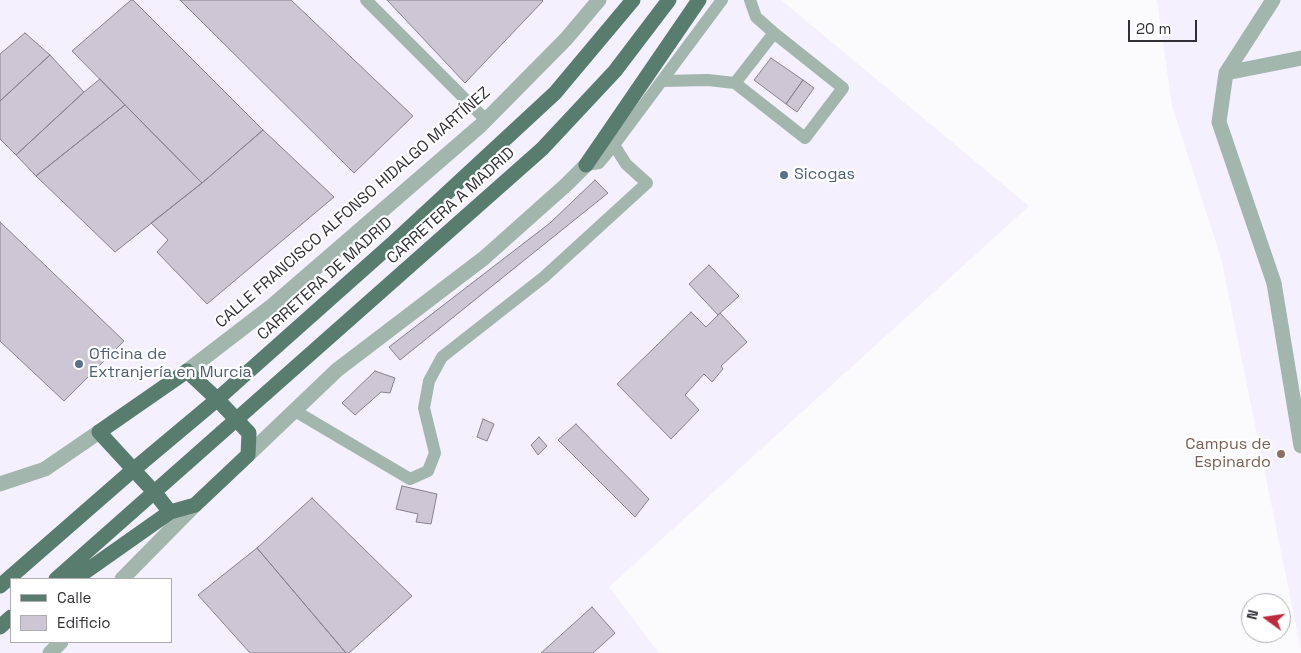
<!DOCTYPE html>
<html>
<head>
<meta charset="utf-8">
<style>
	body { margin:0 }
	#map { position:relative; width:1301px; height:653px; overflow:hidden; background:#fbfbfe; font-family:"Space Grotesk",sans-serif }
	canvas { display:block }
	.legend { position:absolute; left:10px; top:578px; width:162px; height:65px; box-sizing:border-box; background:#fff; border:1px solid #adacaf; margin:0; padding:6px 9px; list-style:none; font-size:15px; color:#323036 }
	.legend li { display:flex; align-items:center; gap:10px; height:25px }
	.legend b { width:25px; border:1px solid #adacaf }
	.north { position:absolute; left:1241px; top:593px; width:50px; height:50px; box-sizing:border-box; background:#fff; border:1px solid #adacaf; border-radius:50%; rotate:284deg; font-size:14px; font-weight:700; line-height:20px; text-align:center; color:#323036 }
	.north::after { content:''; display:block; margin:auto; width:18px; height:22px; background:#bc2b3d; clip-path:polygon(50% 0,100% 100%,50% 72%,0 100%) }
	.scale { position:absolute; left:1128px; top:20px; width:69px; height:22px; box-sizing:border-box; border:2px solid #323036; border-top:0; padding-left:6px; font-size:15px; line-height:18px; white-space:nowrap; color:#323036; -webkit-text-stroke:4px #fff; paint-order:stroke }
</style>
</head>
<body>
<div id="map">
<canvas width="1301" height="653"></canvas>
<ul class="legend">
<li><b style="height:6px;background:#587c6e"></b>Calle</li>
<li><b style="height:14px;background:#cdc6d5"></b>Edificio</li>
</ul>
<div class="north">N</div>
<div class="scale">20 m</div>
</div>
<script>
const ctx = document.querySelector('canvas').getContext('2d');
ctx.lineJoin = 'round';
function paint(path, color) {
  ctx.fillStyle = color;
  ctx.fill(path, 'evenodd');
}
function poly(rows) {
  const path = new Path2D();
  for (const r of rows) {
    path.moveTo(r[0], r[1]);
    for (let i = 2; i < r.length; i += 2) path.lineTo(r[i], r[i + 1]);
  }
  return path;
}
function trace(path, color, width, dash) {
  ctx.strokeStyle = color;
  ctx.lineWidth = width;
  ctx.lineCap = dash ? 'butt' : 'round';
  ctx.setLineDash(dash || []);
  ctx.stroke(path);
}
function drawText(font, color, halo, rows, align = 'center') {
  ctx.font = font + ' "Space Grotesk",sans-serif';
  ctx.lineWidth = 4.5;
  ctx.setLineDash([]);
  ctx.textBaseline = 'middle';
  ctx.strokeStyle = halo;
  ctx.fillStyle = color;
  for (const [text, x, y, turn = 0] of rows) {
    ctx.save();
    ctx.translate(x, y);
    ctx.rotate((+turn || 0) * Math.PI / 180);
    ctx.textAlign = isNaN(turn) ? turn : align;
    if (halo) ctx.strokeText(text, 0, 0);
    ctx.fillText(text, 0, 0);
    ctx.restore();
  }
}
paint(poly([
	[0,0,781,0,1029,206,609,587,659,653,0,653],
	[11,579,171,579,171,642,11,642],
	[1157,0,1301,0,1301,650,1221,258,1172,106]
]), '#f4f0fe');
const building = poly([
	[131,0,133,0,263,130,202,183,72,51,131,0],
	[180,0,291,0,413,116,354,173,180,0],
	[387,0,542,0,543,1,465,83,387,0],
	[25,33,50,55,0,101,0,54,25,33],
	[50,55,84,92,16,155,0,139,0,101,50,55],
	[771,58,803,80,786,104,754,80,771,58],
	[100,79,125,105,36,176,16,155,84,92,100,79],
	[803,80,814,88,797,112,786,104,803,80],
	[125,105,202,183,115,252,36,176,125,105],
	[263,130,334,197,207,304,157,252,168,240,151,223,202,183,263,130],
	[595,180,608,193,400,360,389,347,550,223,595,180],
	[0,222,124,341,64,401,0,341,0,222],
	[709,265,739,296,718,315,689,284,709,265],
	[691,312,706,327,720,313,747,342,721,366,723,369,712,382,704,374,685,395,699,410,671,439,617,384,691,312],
	[375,371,395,378,390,393,381,392,355,415,342,403,375,371],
	[483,419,494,424,487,441,477,437,483,419],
	[576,424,649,499,635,517,558,440,576,424],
	[539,437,547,446,538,455,531,445,539,437],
	[402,486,437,494,431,524,416,522,418,514,396,509,402,486],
	[312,498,412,596,349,653,346,653,257,548,312,498],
	[257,548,346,653,250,653,198,595,257,548],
	[592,607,615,633,593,653,541,653,592,607]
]);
paint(building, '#cdc6d5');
trace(building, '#888290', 1);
trace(poly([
	[366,0,486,120],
	[662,81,708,80,735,83,774,33,756,17,750,0],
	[735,83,805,138,843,88,774,33],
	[586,165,599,163,614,145,722,0],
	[295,411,410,479,428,471,435,453,424,408,429,381,442,357,544,277,647,183,626,164,614,145]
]), '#a2b6ae', 12);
trace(poly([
	[1273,0,1226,73,1219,122,1274,283,1301,446],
	[1226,73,1301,58],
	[187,371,273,305,480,126,566,39,599,0],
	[248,455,337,370,484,258,567,184,586,165],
	[0,484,45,469,99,432],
	[122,579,195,505],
	[50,653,61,642]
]), '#a2b6ae', 15);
trace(poly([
	[586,165,699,0],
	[187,371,217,399,249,433,248,455,195,505,170,512,155,493,99,432,187,371],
	[56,579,542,149,615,71,669,0],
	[75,579,170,512],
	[0,586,133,470,213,403,394,242,555,93,633,0],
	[0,627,11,617]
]), '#587c6e', 15);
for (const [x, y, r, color] of [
	[784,175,5,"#5c6f8a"],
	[79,364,5,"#5c6f8a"],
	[1281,454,5,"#8d6e63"]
]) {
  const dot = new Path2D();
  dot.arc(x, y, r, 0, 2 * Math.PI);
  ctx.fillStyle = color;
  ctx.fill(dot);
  trace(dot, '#fff', 2);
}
drawText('16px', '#4e5e75', '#fff', [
	["Sicogas",794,175],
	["Oficina de",89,355],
	["Extranjería en Murcia",89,373]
], 'left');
drawText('16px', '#323036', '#fff', [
	["CARRETERA A MADRID",451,206,-42],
	["CALLE FRANCISCO ALFONSO HIDALGO MARTÍNEZ",353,208,-41],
	["CARRETERA DE MADRID",325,279,-42]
]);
drawText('16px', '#785e54', '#fff', [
	["Campus de",1271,445],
	["Espinardo",1271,463]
], 'right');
</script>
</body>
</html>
